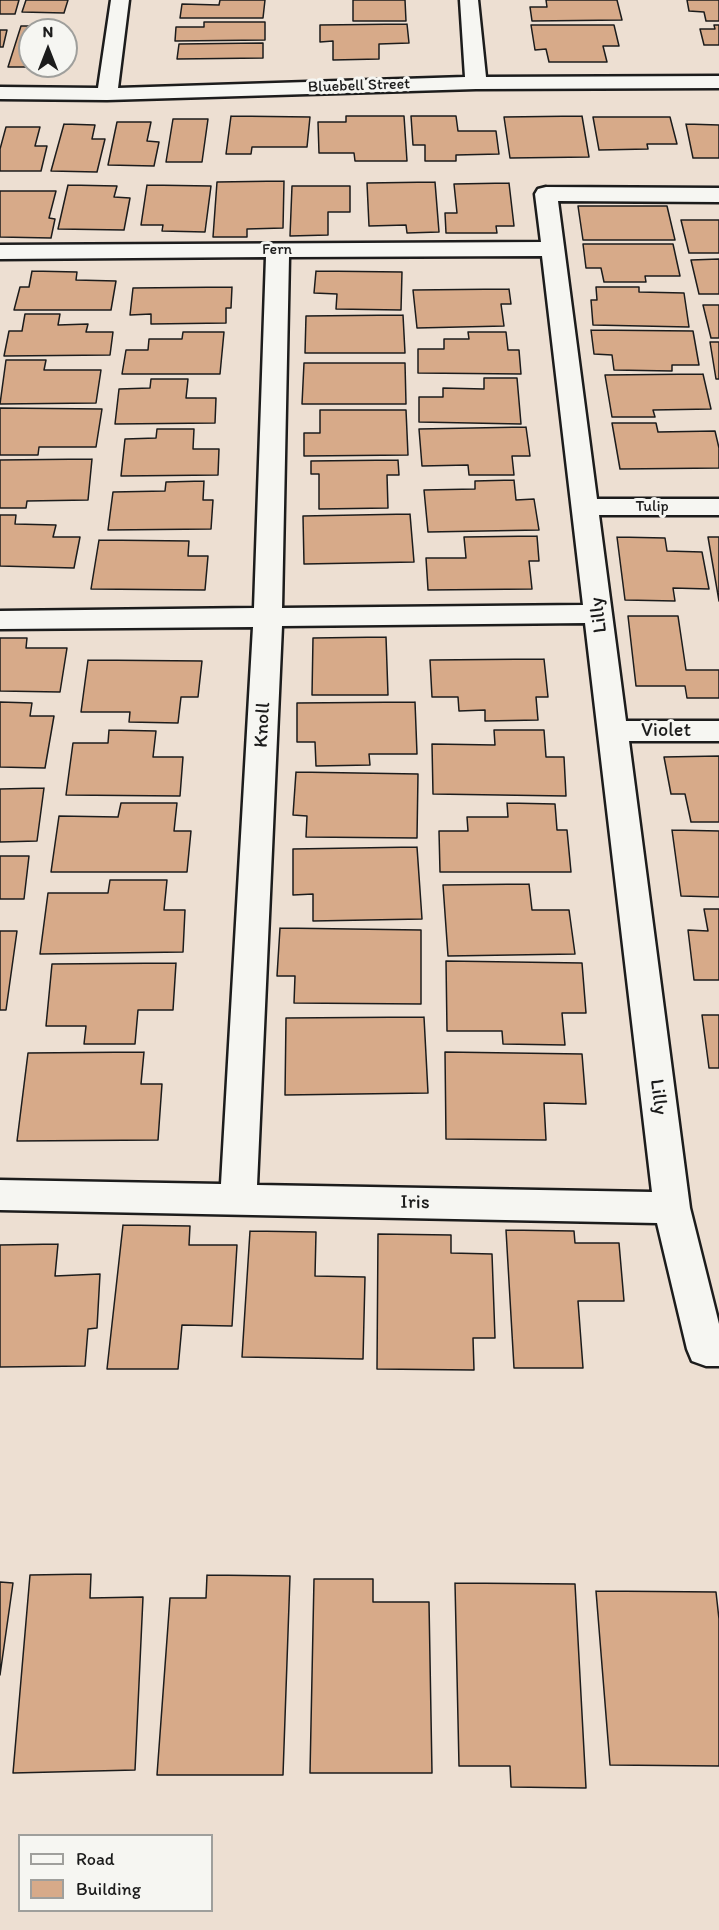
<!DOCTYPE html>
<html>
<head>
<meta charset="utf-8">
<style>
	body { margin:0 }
	#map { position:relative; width:719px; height:1930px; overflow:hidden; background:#eddfd2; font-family:Itim,sans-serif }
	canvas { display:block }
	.legend { position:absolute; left:18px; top:1834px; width:195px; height:78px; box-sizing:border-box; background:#f6f6f2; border:2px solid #9f9f9c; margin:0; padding:8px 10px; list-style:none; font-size:18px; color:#1c1c1c }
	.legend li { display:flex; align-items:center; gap:12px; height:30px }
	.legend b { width:30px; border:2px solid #9f9f9c }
	.north { position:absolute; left:18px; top:18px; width:60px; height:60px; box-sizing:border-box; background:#f6f6f2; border:2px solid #9f9f9c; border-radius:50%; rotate:0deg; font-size:16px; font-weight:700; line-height:24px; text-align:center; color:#1c1c1c }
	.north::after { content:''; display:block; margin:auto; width:21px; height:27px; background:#1c1c1c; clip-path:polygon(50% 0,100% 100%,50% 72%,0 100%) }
</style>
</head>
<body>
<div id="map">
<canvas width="719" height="1930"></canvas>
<ul class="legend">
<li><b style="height:8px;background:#f6f6f2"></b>Road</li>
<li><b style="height:16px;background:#d7aa89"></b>Building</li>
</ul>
<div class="north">N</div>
</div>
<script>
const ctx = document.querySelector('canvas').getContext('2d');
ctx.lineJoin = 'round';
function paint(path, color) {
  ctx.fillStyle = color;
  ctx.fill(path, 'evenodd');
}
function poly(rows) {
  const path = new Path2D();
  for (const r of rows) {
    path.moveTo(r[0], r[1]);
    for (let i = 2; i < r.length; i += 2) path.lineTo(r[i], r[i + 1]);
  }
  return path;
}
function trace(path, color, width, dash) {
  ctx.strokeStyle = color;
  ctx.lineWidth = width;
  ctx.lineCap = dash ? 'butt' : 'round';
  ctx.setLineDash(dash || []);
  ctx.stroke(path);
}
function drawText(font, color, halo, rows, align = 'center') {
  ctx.font = font + ' Itim,sans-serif';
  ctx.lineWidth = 6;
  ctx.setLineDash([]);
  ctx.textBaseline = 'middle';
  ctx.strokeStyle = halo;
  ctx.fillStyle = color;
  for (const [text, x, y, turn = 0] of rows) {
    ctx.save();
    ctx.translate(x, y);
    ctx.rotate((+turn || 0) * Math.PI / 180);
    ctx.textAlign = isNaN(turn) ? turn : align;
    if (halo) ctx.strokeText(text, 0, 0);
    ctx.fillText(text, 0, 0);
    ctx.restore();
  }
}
const building = poly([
	[0,0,19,0,15,14,0,14,0,0],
	[26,0,68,0,64,13,22,12,26,0],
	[220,0,265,0,263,18,180,18,182,4,219,5,220,0],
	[353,0,405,0,406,21,353,21,353,0],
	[546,0,617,0,622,20,532,21,530,7,547,7,546,0],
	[687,0,719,0,719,21,706,21,704,12,689,11,687,0],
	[204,22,265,22,265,40,175,41,176,27,204,27,204,22],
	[407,24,409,43,379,44,379,59,333,60,333,41,320,42,320,25,407,24],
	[531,25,614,25,619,46,603,46,607,62,549,62,546,49,535,50,531,25],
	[714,25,719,25,719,45,704,45,700,29,715,29,714,25],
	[21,26,63,26,62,30,30,30,30,66,39,67,8,67,21,26],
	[0,30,7,30,3,47,0,47,0,30],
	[263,43,263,58,177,59,179,44,263,43],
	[231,116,310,117,307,147,252,147,251,154,226,154,231,116],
	[346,116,404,116,407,161,355,161,354,153,319,153,318,122,346,122,346,116],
	[411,116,456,116,458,131,496,131,499,154,456,155,456,161,425,161,425,145,413,145,411,116],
	[582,116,589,157,510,158,504,117,582,116],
	[593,117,670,117,677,144,647,144,648,149,599,150,593,117],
	[173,119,208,119,202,162,166,162,173,119],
	[117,122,151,122,147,141,159,142,154,166,108,165,117,122],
	[64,124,95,125,92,139,105,139,97,172,51,171,64,124],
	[686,124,719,125,719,158,693,158,686,124],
	[6,127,40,127,35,146,47,146,41,171,0,171,0,149,6,127],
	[284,181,283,228,247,229,247,237,213,237,217,182,284,181],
	[435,182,439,232,407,233,406,225,369,226,367,183,435,182],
	[509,183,514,226,496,226,497,233,446,233,445,213,457,213,454,184,509,183],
	[68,185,117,186,114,197,130,198,124,230,58,229,68,185],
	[147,185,211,186,205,232,162,231,163,225,141,225,147,185],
	[292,186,350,186,350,212,328,212,328,235,290,236,292,186],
	[0,191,56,191,49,218,55,219,51,238,0,237,0,191],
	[578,206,667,206,675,240,583,240,578,206],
	[681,220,719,220,719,253,689,253,681,220],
	[583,244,673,244,680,276,645,276,646,282,604,282,601,268,586,268,583,244],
	[719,259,719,294,699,294,691,260,719,259],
	[32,271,77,272,76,280,116,281,111,310,14,310,20,287,29,287,32,271],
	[316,271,402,272,401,310,336,309,337,294,314,293,316,271],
	[232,287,231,308,226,308,226,323,151,324,151,314,130,315,133,288,232,287],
	[596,287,639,287,639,292,684,293,689,327,593,325,591,300,597,300,596,287],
	[509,289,511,304,501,304,504,326,417,328,413,290,509,289],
	[703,305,719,305,719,338,711,338,703,305],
	[25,314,60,314,58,325,88,324,86,332,113,332,110,355,4,356,9,331,22,331,25,314],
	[403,315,405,353,305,353,306,316,403,315],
	[591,330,693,331,699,365,672,365,672,371,614,370,612,355,594,354,591,330],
	[183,332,224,332,220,374,122,374,126,350,148,350,149,339,182,339,183,332],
	[468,332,506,332,508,350,519,350,521,374,418,373,418,349,444,349,444,339,469,339,468,332],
	[710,342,719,342,719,379,716,379,710,342],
	[6,360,46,360,44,370,101,370,96,403,0,404,6,360],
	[304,363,405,363,406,404,302,404,304,363],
	[703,374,711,409,653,410,655,417,612,417,605,375,703,374],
	[484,378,517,378,521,424,419,422,419,397,443,397,443,388,484,389,484,378],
	[151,379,188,379,186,398,216,398,215,423,115,424,119,389,150,388,151,379],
	[0,408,102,409,96,447,39,447,38,455,0,455,0,408],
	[320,410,406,410,408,455,304,456,304,433,320,433,320,410],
	[612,423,656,423,658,432,715,431,719,448,719,468,620,469,612,423],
	[526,427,530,456,512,456,514,475,469,475,468,465,422,466,419,429,526,427],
	[157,429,194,429,193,449,219,449,218,475,121,476,125,439,156,438,157,429],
	[92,459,88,500,27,501,26,508,0,508,0,460,92,459],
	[398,460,399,475,387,475,388,508,319,509,319,474,311,474,311,461,398,460],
	[514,480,516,500,534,499,539,530,428,532,424,490,475,489,475,481,514,480],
	[204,481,203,500,213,500,211,529,108,530,113,492,165,491,166,482,204,481],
	[410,514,414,562,304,564,303,516,410,514],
	[0,515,16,515,15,524,56,525,53,537,80,537,74,568,0,566,0,515],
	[537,536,539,561,529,561,532,589,428,590,426,558,466,558,464,537,537,536],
	[617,537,665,538,667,551,702,552,709,589,673,588,675,601,625,600,617,537],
	[708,537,719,537,719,601,708,537],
	[99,540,189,541,188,556,208,556,205,590,91,589,99,540],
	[628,616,678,616,686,670,719,670,719,698,687,698,685,686,636,686,628,616],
	[386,637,388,695,312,695,313,638,386,637],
	[0,638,27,638,26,648,67,648,60,692,0,691,0,638],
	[544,659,548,697,536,697,538,720,485,721,485,710,459,711,458,697,432,697,430,660,544,659],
	[88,660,202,661,198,697,181,697,178,723,129,722,130,712,81,712,88,660],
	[0,702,32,703,30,716,54,716,45,768,0,767,0,702],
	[415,702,417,754,369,754,370,765,316,766,315,742,297,742,297,703,415,702],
	[109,730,156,731,153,757,183,757,180,796,66,795,73,743,108,743,109,730],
	[494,730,544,730,546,757,564,757,566,796,433,794,432,744,495,745,494,730],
	[719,756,719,822,691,822,685,794,671,794,664,757,719,756],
	[296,772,418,774,417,838,306,837,307,816,293,815,296,772],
	[44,788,37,841,0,842,0,789,44,788],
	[121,803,177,803,174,831,191,831,187,872,51,872,59,816,118,817,121,803],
	[507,803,555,804,557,830,567,830,571,872,440,872,439,831,468,831,467,817,508,817,507,803],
	[672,830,719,831,719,897,681,896,672,830],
	[417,847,422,919,313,921,313,894,293,895,293,849,417,847],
	[0,856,29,856,24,899,0,899,0,856],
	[110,880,167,880,164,910,185,910,183,952,40,954,48,893,108,893,110,880],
	[529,884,532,910,569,910,575,954,448,956,443,885,529,884],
	[704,909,719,909,719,980,694,980,688,930,708,931,704,909],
	[280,928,421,930,421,1004,294,1003,295,976,277,976,280,928],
	[0,931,17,931,6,1010,0,1010,0,931],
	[446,961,582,963,586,1013,562,1013,565,1045,503,1044,502,1031,447,1031,446,961],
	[176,963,173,1010,138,1010,135,1044,84,1044,86,1026,46,1026,52,964,176,963],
	[702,1015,719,1015,719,1068,709,1068,702,1015],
	[424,1017,428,1093,285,1095,286,1018,424,1017],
	[144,1052,141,1084,162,1084,158,1140,17,1141,28,1053,144,1052],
	[445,1052,582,1054,586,1104,544,1103,546,1140,446,1139,445,1052],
	[123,1225,190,1226,189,1245,237,1245,232,1326,182,1325,178,1369,107,1369,123,1225],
	[506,1230,574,1231,575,1243,619,1243,624,1301,578,1301,583,1368,514,1368,506,1230],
	[250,1231,316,1232,315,1276,365,1277,363,1359,242,1357,250,1231],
	[378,1234,451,1235,451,1253,492,1254,495,1338,473,1338,474,1370,377,1369,378,1234],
	[58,1244,55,1276,100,1274,97,1328,88,1329,85,1366,0,1367,0,1245,58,1244],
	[91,1574,90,1598,143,1597,135,1770,13,1773,30,1575,91,1574],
	[207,1575,290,1576,283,1775,157,1775,170,1598,206,1598,207,1575],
	[314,1579,373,1579,373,1602,429,1602,432,1773,310,1773,314,1579],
	[0,1582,13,1583,0,1675,0,1582],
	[455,1583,575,1584,586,1788,511,1787,510,1766,459,1766,455,1583],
	[596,1591,716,1592,719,1619,719,1766,610,1765,596,1591]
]);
paint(building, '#d7aa89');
trace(building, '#1c1c1c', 1.5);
const street = poly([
	[111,0,129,0,118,88,465,77,460,0,478,0,486,77,719,76,719,88,476,89,107,100,0,99,0,87,98,88,111,0],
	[546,187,719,188,719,202,558,201,597,499,719,499,719,515,599,515,626,721,719,721,719,741,629,741,690,1208,719,1324,719,1366,706,1366,692,1361,687,1349,657,1223,0,1210,0,1180,221,1184,253,627,0,629,0,611,254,608,266,257,0,259,0,245,541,242,535,194,538,189,546,187],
	[542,256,583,605,282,608,289,257,542,256],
	[585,623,652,1192,257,1185,282,626,585,623]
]);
trace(street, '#1c1c1c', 5);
paint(street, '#f6f6f2');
drawText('16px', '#1c1c1c', '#f6f6f2', [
	["Bluebell Street",359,86,-2],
	["Fern",277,250],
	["Tulip",652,507]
]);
drawText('20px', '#1c1c1c', '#f6f6f2', [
	["Lilly",599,615,-97],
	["Knoll",263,725,-87],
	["Violet",666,731],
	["Lilly",658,1097,83],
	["Iris",415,1203,1]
]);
</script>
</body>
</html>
